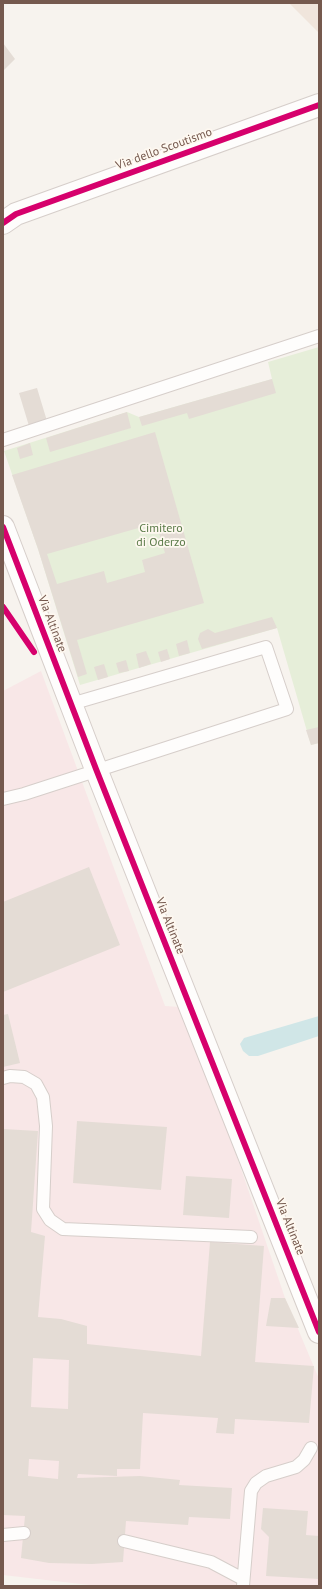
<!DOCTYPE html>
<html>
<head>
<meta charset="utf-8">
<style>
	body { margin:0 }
	#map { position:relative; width:322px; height:1589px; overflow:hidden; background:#f7f3ee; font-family:"PT Sans",sans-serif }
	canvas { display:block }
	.frame { position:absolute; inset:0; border:4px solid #75594e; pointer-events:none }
</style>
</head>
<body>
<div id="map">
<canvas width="322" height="1589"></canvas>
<div class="frame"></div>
</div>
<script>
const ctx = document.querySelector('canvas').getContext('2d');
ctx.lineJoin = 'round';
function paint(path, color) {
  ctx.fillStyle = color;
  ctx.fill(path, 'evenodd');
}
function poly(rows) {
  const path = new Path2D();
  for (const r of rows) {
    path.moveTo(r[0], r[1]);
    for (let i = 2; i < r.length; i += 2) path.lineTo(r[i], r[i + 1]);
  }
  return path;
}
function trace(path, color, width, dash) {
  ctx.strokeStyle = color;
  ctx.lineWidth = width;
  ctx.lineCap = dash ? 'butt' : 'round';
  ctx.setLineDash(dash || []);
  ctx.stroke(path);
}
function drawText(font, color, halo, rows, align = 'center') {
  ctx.font = font + ' "PT Sans",sans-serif';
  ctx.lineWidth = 3.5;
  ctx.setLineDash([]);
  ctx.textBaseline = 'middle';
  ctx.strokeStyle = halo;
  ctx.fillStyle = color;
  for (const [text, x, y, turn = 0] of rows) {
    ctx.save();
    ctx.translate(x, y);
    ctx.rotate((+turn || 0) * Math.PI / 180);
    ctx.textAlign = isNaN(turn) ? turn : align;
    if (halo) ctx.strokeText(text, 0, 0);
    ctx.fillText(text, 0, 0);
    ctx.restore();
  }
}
paint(poly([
	[289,3,319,3,319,33]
]), '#f0e5dc');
paint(poly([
	[41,671,165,1006,180,1007,236,1154,285,1298,319,1379,319,1586,98,1586,3,1575,3,691]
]), '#f8e7e7');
paint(poly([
	[319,347,319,743,311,745,277,628,80,685,38,549,4,451,127,412,139,417,272,379,268,362]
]), '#e6eed9');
paint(poly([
	[319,1016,319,1036,258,1056,249,1056,243,1051,240,1044,244,1038]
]), '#d0e6e7');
paint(poly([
	[3,43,15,59,3,71],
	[272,379,276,393,189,419,187,413,142,426,139,417],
	[37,388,47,421,29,426,19,393],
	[127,412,131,428,50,452,46,438],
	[155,432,204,603,77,640,87,674,78,677,38,549,12,475],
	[156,523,165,553,142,560,145,572,107,583,104,571,57,584,47,554],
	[30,443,33,455,20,459,17,448],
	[272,617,277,628,202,649,198,639,200,633,208,629,215,633],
	[187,640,190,653,179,656,176,644],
	[167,649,170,659,161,662,158,652],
	[146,651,151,664,139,668,136,654],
	[126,660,129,671,119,673,116,663],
	[104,664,108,677,98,680,94,667],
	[319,727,319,743,311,745,306,730],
	[89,867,120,945,3,992,3,902],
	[8,1014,20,1063,3,1067,3,1015],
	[77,1121,167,1127,161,1190,73,1183],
	[3,1129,38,1131,31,1232,45,1236,38,1317,61,1319,87,1326,87,1344,201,1356,210,1242,264,1246,255,1362,314,1366,309,1423,235,1419,234,1434,216,1433,218,1418,143,1413,140,1469,117,1469,117,1476,78,1474,77,1478,140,1476,180,1480,179,1485,232,1488,230,1519,189,1517,188,1525,126,1521,123,1562,92,1564,49,1563,21,1558,25,1516,3,1515],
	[33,1358,69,1360,68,1409,31,1407],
	[29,1459,59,1461,58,1479,28,1476],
	[186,1176,232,1179,229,1218,183,1215],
	[271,1298,285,1298,299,1328,266,1326],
	[263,1508,308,1511,306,1535,319,1536,319,1579,266,1576,269,1537,261,1529]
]), '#e4dcd5');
const service = poly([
	[3,440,319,336],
	[3,799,24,794,287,709,266,647,71,704],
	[3,1078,10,1076,24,1077,36,1084,43,1097,46,1126,43,1209,50,1220,63,1229,251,1237],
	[3,1535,24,1533],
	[124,1541,211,1562,243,1579],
	[243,1586,251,1491,256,1483,266,1476,296,1467,304,1460,311,1448]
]);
const tertiary = poly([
	[3,223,16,214,319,105],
	[3,527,96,769,319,1332]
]);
trace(service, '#d6ceca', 14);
trace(tertiary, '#d6ceca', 24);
trace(service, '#fefdfc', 12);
trace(tertiary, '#fefdfc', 22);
trace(poly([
	[3,223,16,214,319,105],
	[3,527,96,769,319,1332],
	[3,607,34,652]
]), '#d6006c', 6);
drawText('12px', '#75594e', '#fef8f0', [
	["Via dello Scoutismo",164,149,-20],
	["Via Altinate",52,624,69],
	["Via Altinate",170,926,68],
	["Via Altinate",290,1227,68]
]);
drawText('12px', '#597947', '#fef8f0', [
	["Cimitero",161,529],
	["di Oderzo",161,543]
]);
</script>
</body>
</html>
